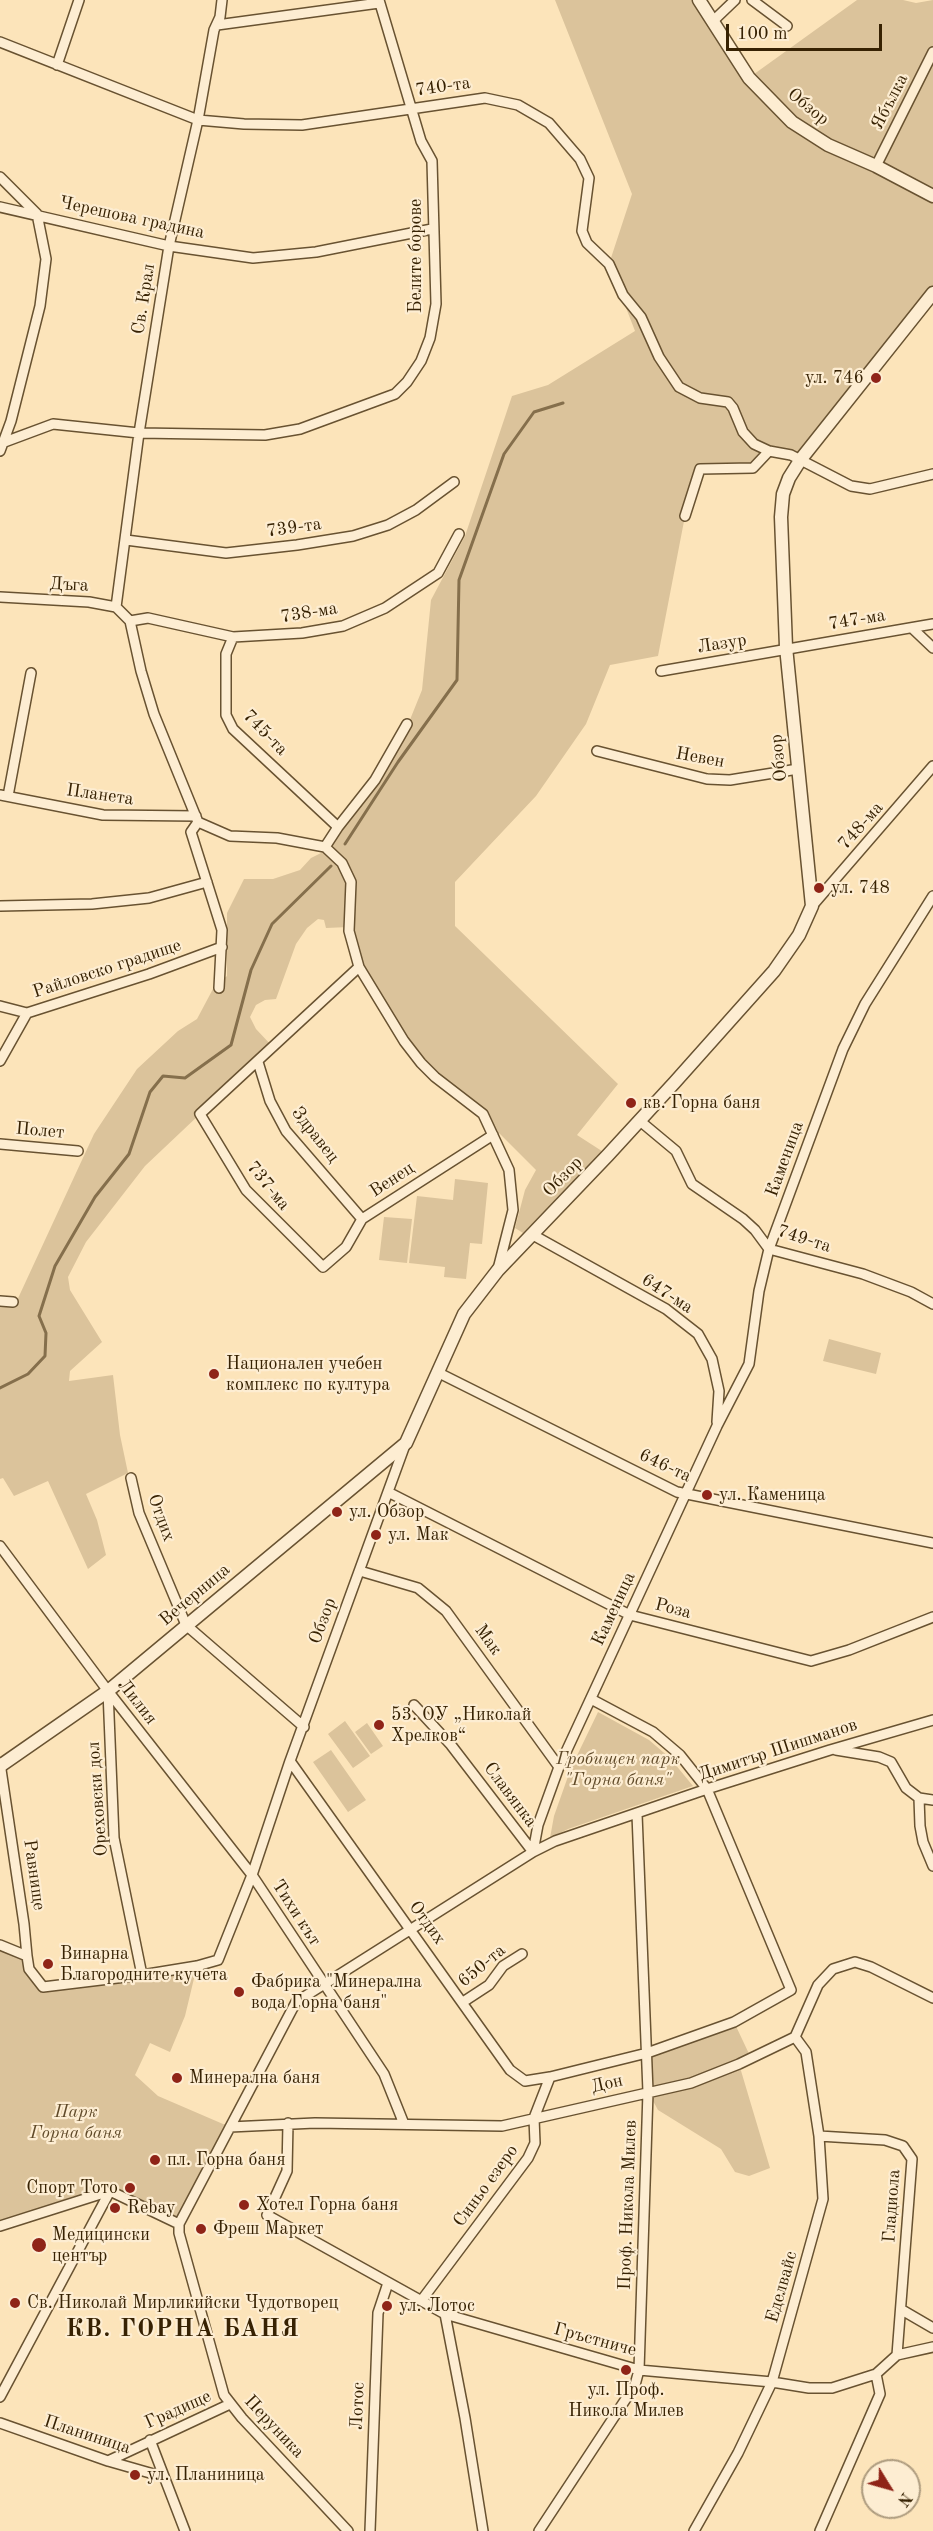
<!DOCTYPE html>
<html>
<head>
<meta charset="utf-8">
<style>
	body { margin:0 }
	#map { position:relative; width:933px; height:2531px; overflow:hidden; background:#fce4ba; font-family:"Old Standard TT",serif }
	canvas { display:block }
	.north { position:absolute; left:861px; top:2459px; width:60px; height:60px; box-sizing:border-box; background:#fdedd2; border:2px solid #ae9c7f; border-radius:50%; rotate:127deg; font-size:16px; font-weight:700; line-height:24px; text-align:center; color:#372203 }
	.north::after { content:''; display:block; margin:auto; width:21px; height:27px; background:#8f2418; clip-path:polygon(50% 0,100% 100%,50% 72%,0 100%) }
	.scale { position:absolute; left:726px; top:24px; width:156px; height:27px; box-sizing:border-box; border:3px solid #372203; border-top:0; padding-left:8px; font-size:18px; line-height:21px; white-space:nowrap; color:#372203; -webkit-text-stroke:4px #fdedd2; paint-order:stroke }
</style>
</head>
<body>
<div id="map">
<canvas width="933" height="2531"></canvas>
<div class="north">N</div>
<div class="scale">100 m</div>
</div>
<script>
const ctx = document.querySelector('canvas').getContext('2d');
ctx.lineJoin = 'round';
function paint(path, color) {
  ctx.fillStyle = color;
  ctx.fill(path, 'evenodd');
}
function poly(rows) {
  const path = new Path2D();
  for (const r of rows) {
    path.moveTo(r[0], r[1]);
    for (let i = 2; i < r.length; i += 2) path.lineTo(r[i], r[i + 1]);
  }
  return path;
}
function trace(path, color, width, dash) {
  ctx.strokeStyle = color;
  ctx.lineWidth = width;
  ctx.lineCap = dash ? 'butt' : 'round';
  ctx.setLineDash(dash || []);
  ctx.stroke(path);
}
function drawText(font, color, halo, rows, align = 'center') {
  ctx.font = font + ' "Old Standard TT",serif';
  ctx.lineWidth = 4.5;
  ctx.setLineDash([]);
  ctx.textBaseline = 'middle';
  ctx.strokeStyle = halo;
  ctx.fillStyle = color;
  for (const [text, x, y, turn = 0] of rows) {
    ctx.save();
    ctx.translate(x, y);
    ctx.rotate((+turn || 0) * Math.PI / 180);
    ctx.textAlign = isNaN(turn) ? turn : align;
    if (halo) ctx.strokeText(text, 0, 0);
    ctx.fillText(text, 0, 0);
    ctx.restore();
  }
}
paint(poly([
	[555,0,699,0,750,77,857,0,903,0,916,3,933,0,933,293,801,459,791,455,769,451,753,468,700,470,685,516,658,656,610,665,586,724,536,796,455,882,455,926,618,1084,577,1135,608,1155,564,1191,523,1233,515,1228,525,1190,536,1170,498,1132,487,1111,417,1056,359,967,349,927,326,928,324,920,318,919,307,928,296,944,276,999,265,1000,256,1005,250,1017,256,1029,272,1046,145,1166,86,1242,68,1277,70,1290,102,1342,70,1371,69,1381,113,1375,120,1435,128,1473,86,1494,97,1520,106,1555,88,1569,48,1481,14,1496,3,1478,0,1479,0,1306,14,1307,94,1134,137,1069,178,1031,197,1019,214,987,227,976,227,913,244,879,273,879,300,870,311,858,323,852,339,863,345,875,349,885,350,911,351,882,347,872,342,863,325,847,338,827,375,780,383,764,405,732,422,690,431,600,465,536,512,396,548,385,635,331,609,264,632,194],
	[455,1179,488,1183,482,1244,470,1243,466,1279,444,1277,445,1267,409,1263,417,1196,453,1200],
	[384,1217,412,1219,407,1263,379,1260],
	[829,1339,881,1353,876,1374,823,1361],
	[598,1712,649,1740,670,1758,693,1786,568,1829,550,1838,554,1816,571,1768],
	[345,1721,370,1756,353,1768,328,1734],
	[367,1723,383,1746,371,1754,355,1732],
	[331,1750,366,1800,348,1812,313,1762],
	[0,1947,27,1956,43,1987,197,1966,185,2016,170,2052,150,2043,135,2075,158,2096,230,2127,179,2224,110,2191,0,2226],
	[734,2022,751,2058,739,2064,770,2168,749,2176,735,2172,721,2149,658,2110,648,2092,647,2053]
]), '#dbc39b');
trace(poly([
	[345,844,398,762,457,680,459,580,504,454,534,412,563,403],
	[0,1388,28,1374,45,1356,46,1333,39,1316,55,1266,95,1197,129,1154,150,1092,163,1076,185,1078,231,1045,251,970,272,924,331,866]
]), '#856f4c', 3);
const minor = poly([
	[752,0,787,26],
	[712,22,735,0],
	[217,25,379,3],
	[0,42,198,120,244,124,302,125,485,98,518,105,549,123,580,159,589,178,582,231,587,243,609,264,623,295,641,317,659,357,679,387,700,398,728,402,733,408,743,432,754,444,769,451,791,455,851,486,870,489,933,474],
	[57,65,79,0],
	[876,166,933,52],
	[0,177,37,214],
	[0,207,169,246,253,258,316,252,432,229],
	[2,443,53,424,139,433,265,435,300,429,395,394,407,382,421,361,430,338,436,304,432,161,421,141,379,0],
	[0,451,11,421,40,306,46,259,37,214],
	[685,516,700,469,753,468,769,451],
	[126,540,226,553,297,545,353,536,388,525,416,510,454,482],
	[0,597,89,602,116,607,130,621],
	[116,607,139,433,169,246,198,120,214,30,220,17,222,0],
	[130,621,141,671,154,714,198,822,230,836,277,838,325,847,342,863,351,882,349,931,359,967,404,1041,421,1063,435,1077,483,1114,509,1170,513,1210,498,1269],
	[130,621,148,618,233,637,302,633,343,626,385,608,438,573,459,534],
	[912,628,933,648],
	[233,637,226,654,226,715,233,729,338,827],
	[661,671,933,624],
	[597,751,707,779,730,780,798,769],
	[0,795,103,815,196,816],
	[8,796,31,673],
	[198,822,191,832,222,930,219,988],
	[325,847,338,827,375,780,407,724],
	[0,906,92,904,149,898,207,882],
	[812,906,933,766],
	[359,967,200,1114,246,1190,323,1267,346,1247,362,1219,493,1135],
	[0,1006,27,1013,149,974,222,947],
	[0,1061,27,1013],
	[258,1062,270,1101,286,1131,362,1219],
	[640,1121,676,1151,692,1184,743,1219,755,1230,769,1249,863,1274,911,1292,933,1304],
	[0,1144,78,1151],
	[533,1235,666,1309,698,1334,712,1359,719,1391,717,1422],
	[0,1301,13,1302],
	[437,1372,677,1492,933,1543],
	[131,1478,139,1513,186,1625,304,1727],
	[388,1492,630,1615,811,1661,849,1650,933,1617],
	[0,1546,108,1691,252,1875,384,2074,404,2124],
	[360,1571,418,1588,446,1611,559,1767],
	[108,1691,114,1838,142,1975],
	[414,1705,451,1745,533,1852,555,1841,707,1789,830,1750,933,1720],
	[836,1750,879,1757,891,1762,906,1788,919,1798,933,1800],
	[290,1761,510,2070,525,2081,550,2077,647,2053,734,2022,791,1990,707,1789,680,1755,653,1732,591,1699],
	[0,1763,24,1924,27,1956,29,1969,43,1987,142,1975,197,1966,218,1960,252,1875,290,1761,405,1445],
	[919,1798,920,1826,923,1842,933,1866],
	[0,1945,27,1956],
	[463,2002,489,1985,503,1966,522,1954],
	[288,2123,287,2171,267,2215,445,2314,639,2370,772,2382,809,2388,832,2388,876,2374,897,2355,933,2347],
	[230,2127,315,2123,502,2126,691,2083,739,2064,795,2037,818,1985,833,1969,855,1962,871,1967,933,1998],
	[819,2136,885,2140,903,2146,912,2159,897,2355],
	[110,2191,179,2224],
	[0,2226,110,2191],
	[421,2301,528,2158,535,2143,534,2118,550,2077],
	[902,2310,933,2328],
	[445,2314,465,2418,483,2531],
	[0,2397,110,2191],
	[0,2423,108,2461,164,2477],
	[150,2440,185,2531],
	[108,2461,230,2404],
	[348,2531,242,2418,224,2395,179,2233,179,2224,296,2002,533,1852,538,1825,559,1767,717,1426,749,1364,759,1291,769,1249,843,1049,865,1004,933,896],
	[370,2531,378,2313,388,2283],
	[539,2531,635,2385,639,2370,648,2092,637,1814],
	[694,2531,738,2453,772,2382,823,2199,819,2136,806,2052,795,2037],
	[820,2531,880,2394,876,2374]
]);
const tertiary = poly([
	[699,0,749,78,792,122,828,145,876,166,933,196],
	[0,1766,108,1691,406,1443,464,1314,498,1270,608,1155,675,1082,774,971,799,935,812,906,786,647,781,517,783,494,789,478,801,459,933,293]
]);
trace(minor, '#685231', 12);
trace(tertiary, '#685231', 15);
trace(minor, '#fdedd2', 9);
trace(tertiary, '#fdedd2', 12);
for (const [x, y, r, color] of [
	[876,378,6,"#8f2418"],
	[819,888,6,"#8f2418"],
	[631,1103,6,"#8f2418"],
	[214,1374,6,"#8f2418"],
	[707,1495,6,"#8f2418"],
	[337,1512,6,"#8f2418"],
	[376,1535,6,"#8f2418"],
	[379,1725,6,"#8f2418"],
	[48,1964,6,"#8f2418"],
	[239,1992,6,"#8f2418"],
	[177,2078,6,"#8f2418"],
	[155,2160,6,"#8f2418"],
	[130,2188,6,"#8f2418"],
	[244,2205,6,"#8f2418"],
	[115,2208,6,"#8f2418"],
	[201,2229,6,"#8f2418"],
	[39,2245,8,"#8f2418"],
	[15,2303,6,"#8f2418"],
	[387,2306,6,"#8f2418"],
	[626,2370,6,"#8f2418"],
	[135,2475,6,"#8f2418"]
]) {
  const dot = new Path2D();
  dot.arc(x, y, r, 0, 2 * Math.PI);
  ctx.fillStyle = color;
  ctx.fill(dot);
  trace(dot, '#fdedd2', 2);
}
drawText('18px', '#372203', '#fdedd2', [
	["740-та",443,87,-8],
	["Ябълка",890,102,-63],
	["Обзор",808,107,39],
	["Черешова градина",132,218,12],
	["Белите борове",416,256,-90],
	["Св. Крал",144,299,-81],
	["739-та",294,528,-8],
	["Дъга",69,585,3],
	["738-ма",309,613,-9],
	["747-ма",857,620,-9],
	["Лазур",722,644,-9],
	["745-та",265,733,46],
	["Невен",700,758,10],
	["Обзор",779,758,-96],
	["Планета",100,795,8],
	["748-ма",861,826,-48],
	["Райловско градище",107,969,-18],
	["Полет",40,1131,5],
	["Здравец",315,1135,52],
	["Каменица",785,1159,-70],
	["Обзор",563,1177,-46],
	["Венец",392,1180,-33],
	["737-ма",268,1186,51],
	["749-та",804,1239,18],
	["647-ма",667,1294,33],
	["646-та",665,1466,25],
	["Отдих",161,1518,70],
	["Вечерница",195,1595,-40],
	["Каменица",614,1609,-65],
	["Роза",673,1609,14],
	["Обзор",323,1621,-70],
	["Мак",488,1640,54],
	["Лилия",137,1702,52],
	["Димитър Шишманов",778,1750,-18],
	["Славянка",510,1795,53],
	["Ореховски дол",98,1799,-94],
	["Равнище",34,1875,82],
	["Тихи кът",296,1913,57],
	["Отдих",427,1923,54],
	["650-та",482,1966,-40],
	["Дон",607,2084,-13],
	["Синьо езеро",486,2186,-54],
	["Проф. Никола Милев",628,2205,-88],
	["Гладиола",892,2206,-86],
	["Еделвайс",782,2287,-74],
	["Гръстниче",595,2340,15],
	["Лотос",358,2406,-88],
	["Градище",178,2410,-24],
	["Перуника",274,2427,47],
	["Планиница",87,2435,18]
]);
drawText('18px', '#372203', '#fdedd2', [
	["ул. 746",864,378,"right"],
	["ул. 748",831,888],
	["кв. Горна баня",643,1103],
	["Национален учебен",226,1364],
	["комплекс по култура",226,1385],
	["ул. Каменица",719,1495],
	["ул. Обзор",349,1512],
	["ул. Мак",388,1535],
	["53. ОУ „Николай",391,1715],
	["Хрелков“",391,1736],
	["Винарна",60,1954],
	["Благородните кучета",60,1975],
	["Фабрика \"Минерална",251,1982],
	["вода Горна баня\"",251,2003],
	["Минерална баня",189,2078],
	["пл. Горна баня",167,2160],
	["Спорт Тото",118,2188,"right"],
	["Хотел Горна баня",256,2205],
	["Rebay",127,2208],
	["Фреш Маркет",213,2229],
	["Медицински",52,2235],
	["център",52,2256],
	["Св. Николай Мирликийски Чудотворец",27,2303],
	["ул. Лотос",399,2306],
	["ул. Проф.",626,2390,"center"],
	["Никола Милев",626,2411,"center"],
	["ул. Планиница",147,2475]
], 'left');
drawText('italic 18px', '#604a29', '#fdedd2', [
	["Гробищен парк",618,1759],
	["\"Горна баня\"",618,1780],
	["Парк",76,2112],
	["Горна баня",76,2133]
]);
ctx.letterSpacing = '1.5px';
drawText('bold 24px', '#372203', '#fdedd2', [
	["КВ. ГОРНА БАНЯ",183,2330]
]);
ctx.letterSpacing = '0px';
</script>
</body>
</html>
